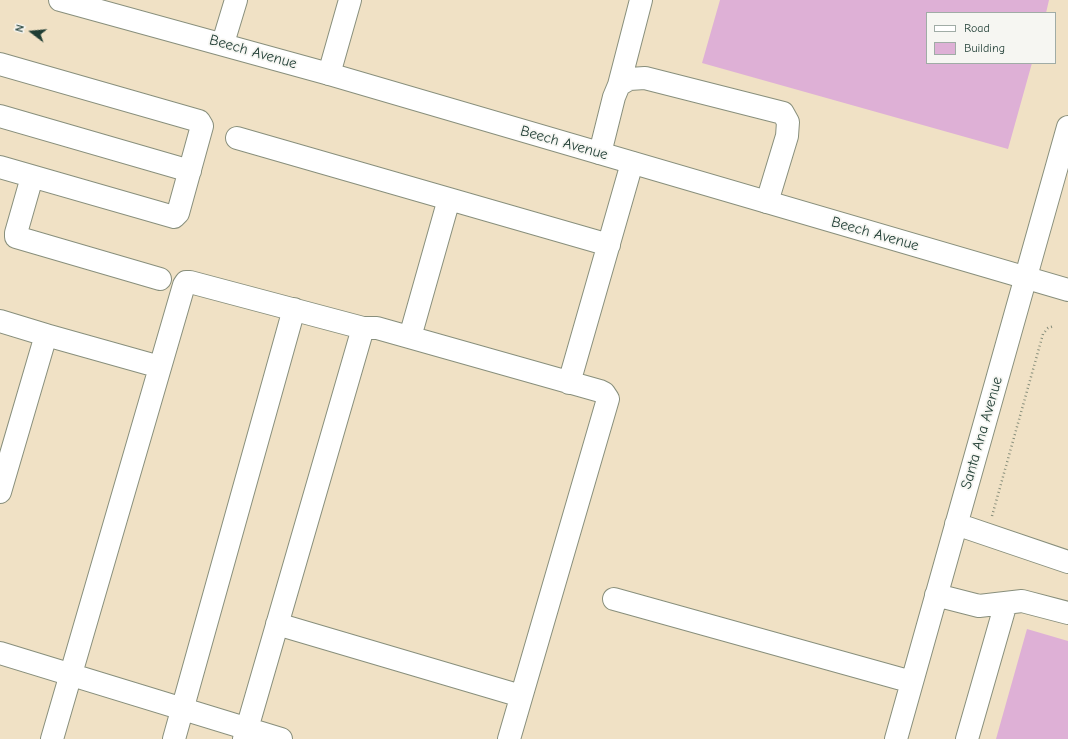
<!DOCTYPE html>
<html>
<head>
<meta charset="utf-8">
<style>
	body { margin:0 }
	#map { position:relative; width:1068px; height:739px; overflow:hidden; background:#f0e1c5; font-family:"Comic Neue",sans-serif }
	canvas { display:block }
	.legend { position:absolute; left:926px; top:12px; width:130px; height:52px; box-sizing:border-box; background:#f6f6f2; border:1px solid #a0aca6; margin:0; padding:5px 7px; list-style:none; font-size:12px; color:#1f3d34 }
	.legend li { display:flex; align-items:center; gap:8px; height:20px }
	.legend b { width:20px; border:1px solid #a0aca6 }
	.north { position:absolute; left:12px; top:12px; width:40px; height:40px; -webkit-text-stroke:3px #f6f6f2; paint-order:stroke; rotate:286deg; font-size:11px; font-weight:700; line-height:16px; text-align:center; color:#1f3d34 }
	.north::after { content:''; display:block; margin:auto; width:14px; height:18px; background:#1f3d34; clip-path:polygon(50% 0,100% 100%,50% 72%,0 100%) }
</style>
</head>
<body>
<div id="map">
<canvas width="1068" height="739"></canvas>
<ul class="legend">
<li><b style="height:5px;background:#fff"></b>Road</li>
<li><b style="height:11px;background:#deb0d6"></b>Building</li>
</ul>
<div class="north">N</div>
</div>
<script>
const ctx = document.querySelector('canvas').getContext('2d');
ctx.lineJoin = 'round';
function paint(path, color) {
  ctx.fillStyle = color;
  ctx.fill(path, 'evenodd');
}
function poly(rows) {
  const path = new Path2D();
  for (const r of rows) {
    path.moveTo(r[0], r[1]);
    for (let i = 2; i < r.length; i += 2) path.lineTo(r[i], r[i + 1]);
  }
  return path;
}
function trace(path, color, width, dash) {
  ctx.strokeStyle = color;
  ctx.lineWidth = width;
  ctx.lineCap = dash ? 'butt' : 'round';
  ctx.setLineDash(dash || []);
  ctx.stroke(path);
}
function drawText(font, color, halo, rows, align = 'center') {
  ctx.font = font + ' "Comic Neue",sans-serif';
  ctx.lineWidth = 3.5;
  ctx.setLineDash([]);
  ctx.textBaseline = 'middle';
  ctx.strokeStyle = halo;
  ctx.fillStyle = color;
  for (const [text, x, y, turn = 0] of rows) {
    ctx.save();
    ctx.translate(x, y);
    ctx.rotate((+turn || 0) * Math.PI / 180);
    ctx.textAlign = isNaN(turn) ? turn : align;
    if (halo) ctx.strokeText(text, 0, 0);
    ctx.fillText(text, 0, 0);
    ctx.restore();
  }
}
paint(poly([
	[720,0,1049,0,1046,13,927,13,927,63,1032,63,1008,149,702,63],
	[1027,629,1068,641,1068,739,996,739]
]), '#deb0d6');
const minor = poly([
	[223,43,236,0],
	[0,64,199,121,202,126,178,213,174,217,0,167],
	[329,74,350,0],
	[619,85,641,0],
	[0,116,190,171],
	[237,138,609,245],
	[600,153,614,97,619,85,629,79,645,78,783,113,788,122,787,136,767,202],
	[32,177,16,233,16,237,160,279],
	[0,321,46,335],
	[363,328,377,328,600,391,604,393,608,399,509,739],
	[410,337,449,199],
	[569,383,632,163],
	[0,492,46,335,160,367],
	[956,524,1068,562],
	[936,595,979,606,1022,601,1068,613],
	[614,599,912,682],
	[277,624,521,696],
	[0,653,281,739],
	[52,739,184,285,186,282,190,282,363,328,244,739],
	[174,739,294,309],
	[896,739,1068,127],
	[967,739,1006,603]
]);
const major = poly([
	[60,0,329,74,1068,290]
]);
trace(minor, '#888f7c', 24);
trace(major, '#888f7c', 24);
trace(poly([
	[992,516,1043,334,1048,328,1054,326]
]), '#888f7c', 2.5, [1, 3]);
trace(minor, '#fff', 22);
trace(major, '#fff', 22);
drawText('15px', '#1f3d34', '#f6f6f2', [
	["Beech Avenue",253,52,16],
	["Beech Avenue",564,143,16],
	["Beech Avenue",875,234,16],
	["Santa Ana Avenue",982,433,-74]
]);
</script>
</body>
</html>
